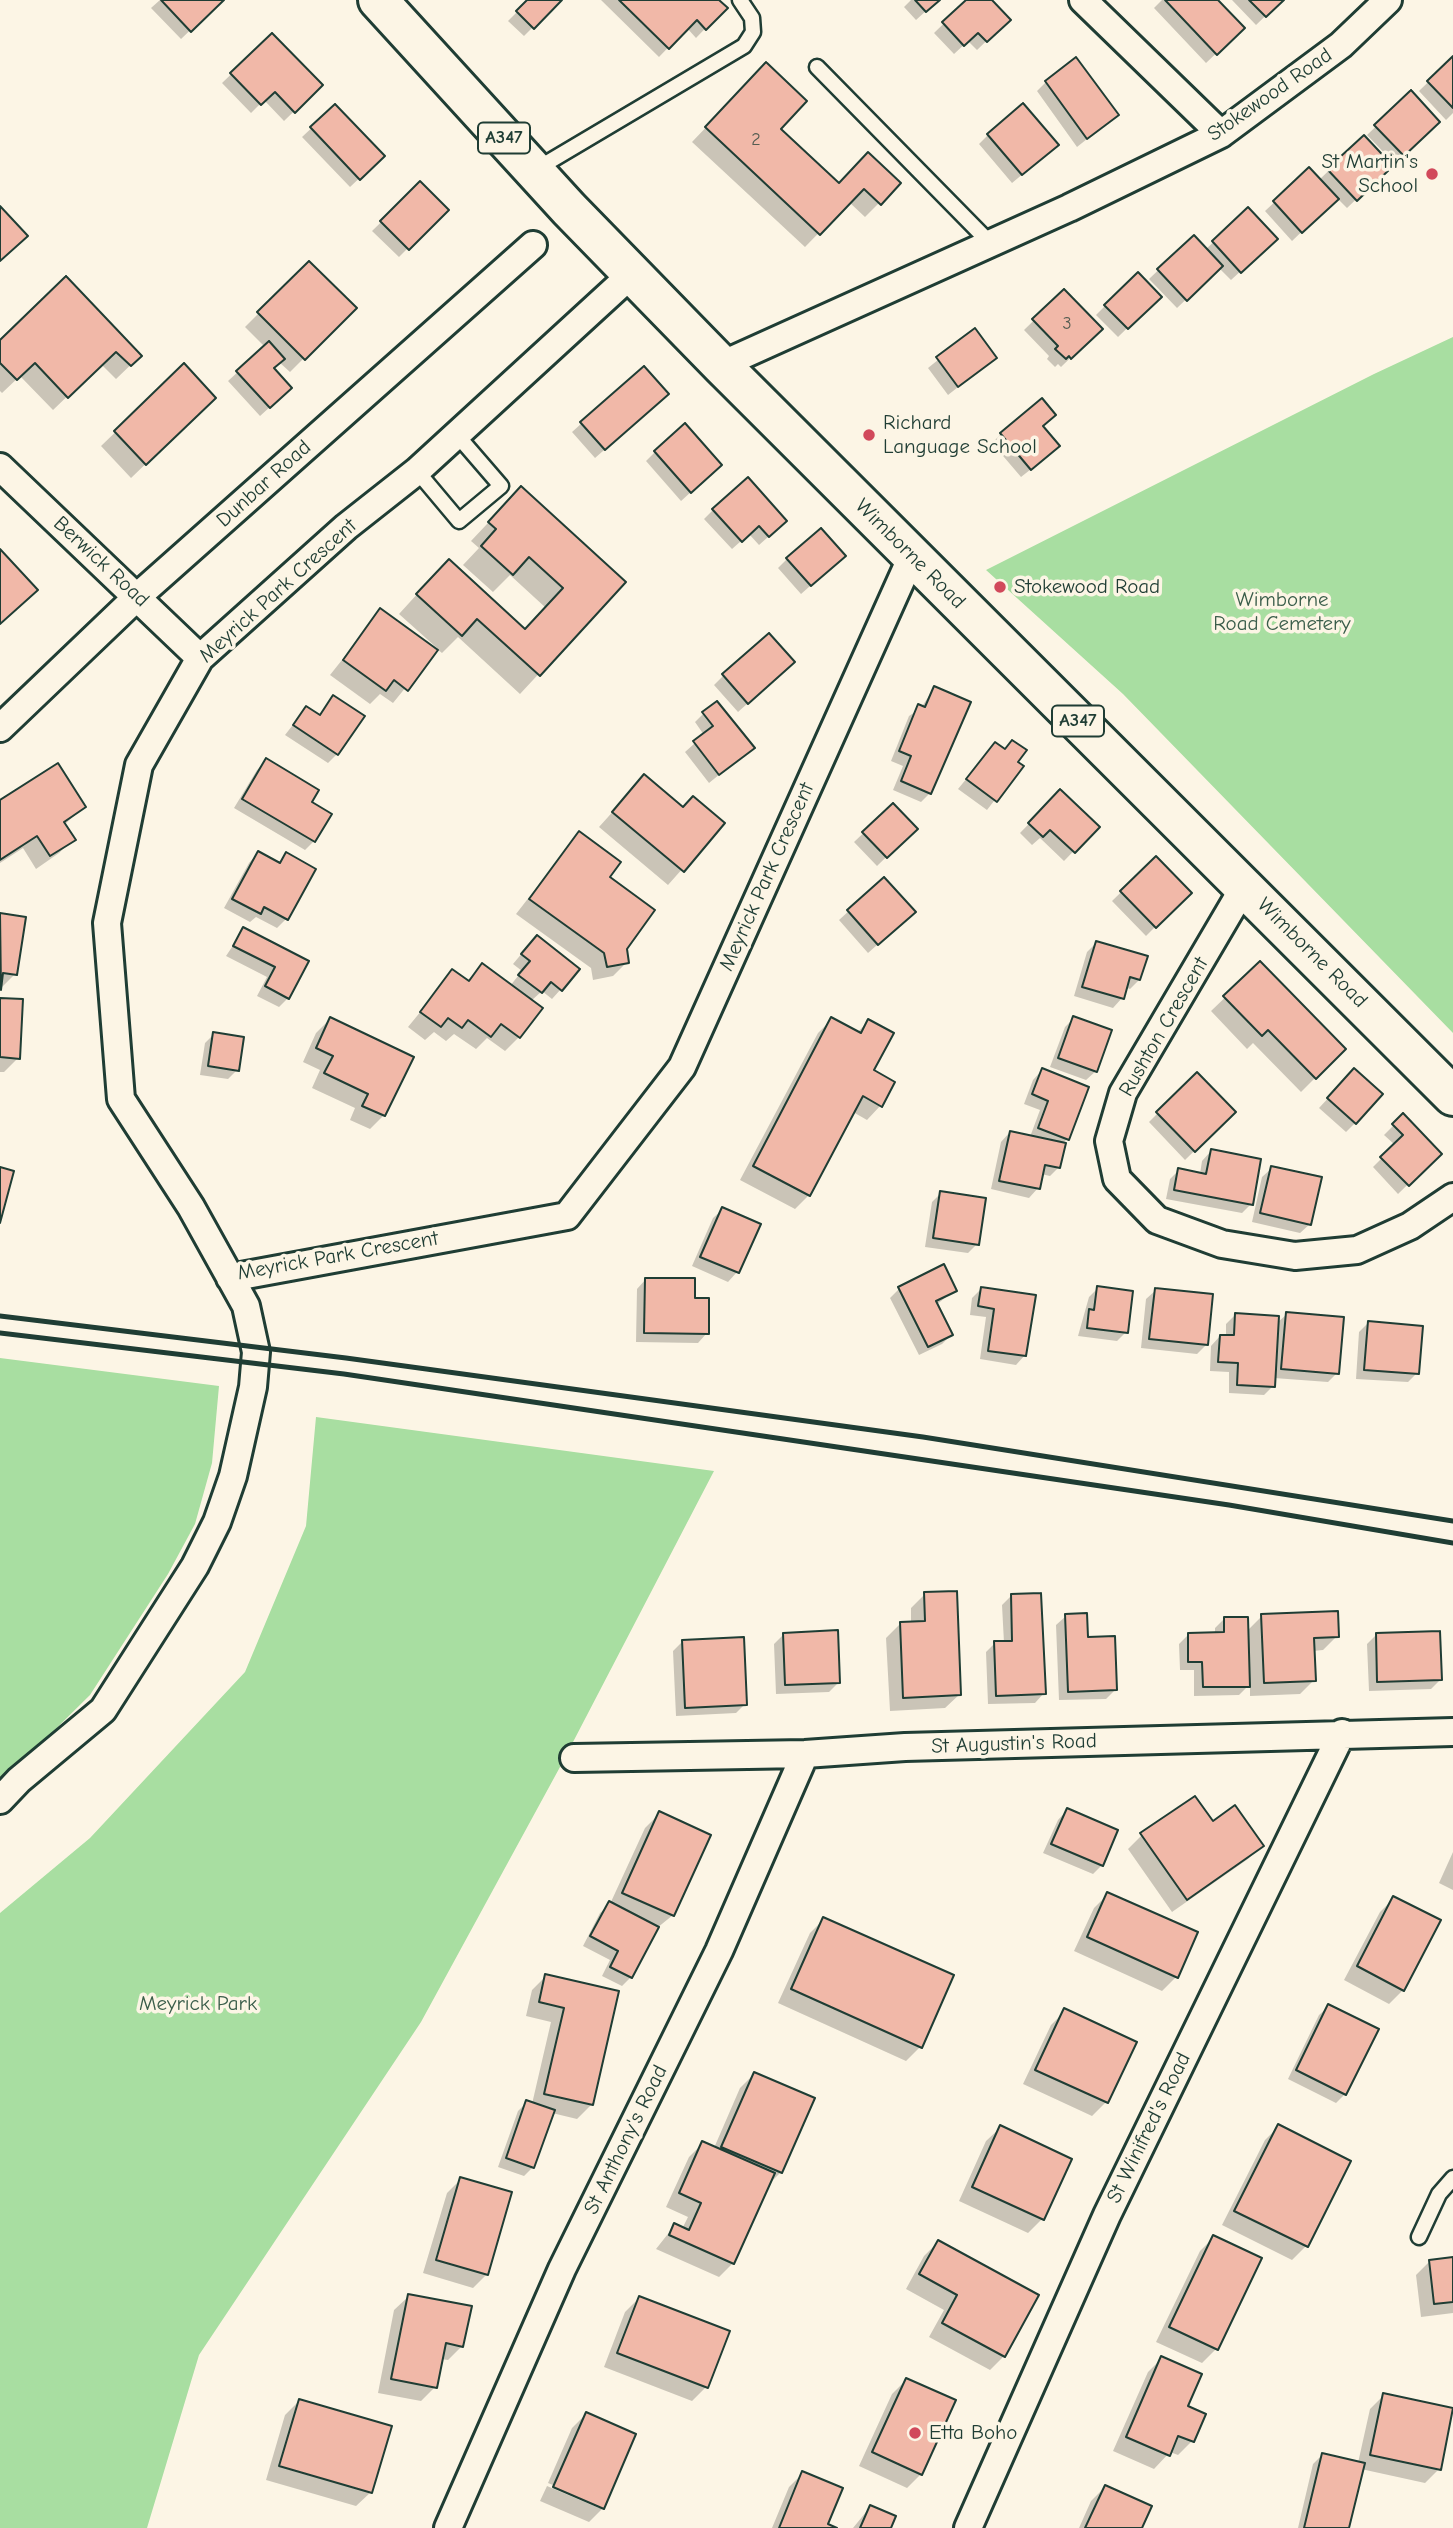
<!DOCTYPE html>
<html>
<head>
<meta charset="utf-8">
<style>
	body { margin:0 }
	canvas { display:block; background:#fcf5e5 }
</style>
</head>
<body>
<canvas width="1453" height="2528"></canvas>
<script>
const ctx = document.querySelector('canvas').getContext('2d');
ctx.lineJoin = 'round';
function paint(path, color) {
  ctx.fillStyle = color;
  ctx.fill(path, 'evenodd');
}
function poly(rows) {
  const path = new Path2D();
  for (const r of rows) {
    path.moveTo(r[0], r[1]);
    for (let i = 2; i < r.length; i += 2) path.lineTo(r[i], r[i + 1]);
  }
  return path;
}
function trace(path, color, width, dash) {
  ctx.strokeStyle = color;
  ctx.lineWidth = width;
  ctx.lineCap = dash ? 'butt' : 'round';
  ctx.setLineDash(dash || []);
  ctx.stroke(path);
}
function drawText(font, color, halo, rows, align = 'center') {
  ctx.font = font + ' "Comic Neue",sans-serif';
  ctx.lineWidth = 7;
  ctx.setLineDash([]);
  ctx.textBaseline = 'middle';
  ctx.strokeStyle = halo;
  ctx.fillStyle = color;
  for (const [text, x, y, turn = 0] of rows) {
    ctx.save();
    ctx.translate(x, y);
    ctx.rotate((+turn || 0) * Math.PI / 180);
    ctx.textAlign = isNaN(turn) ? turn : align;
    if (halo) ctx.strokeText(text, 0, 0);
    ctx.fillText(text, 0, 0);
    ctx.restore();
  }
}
paint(poly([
	[1453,337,1453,1033,1123,694,986,570,1374,374],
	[0,1358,219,1386,212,1463,195,1524,168,1574,90,1695,0,1784],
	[316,1417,714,1471,560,1767,421,2022,199,2355,147,2528,0,2528,0,1913,90,1838,245,1672,306,1526]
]), '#a8dea1');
paint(poly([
	[160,0,222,0,181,39,151,8],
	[529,0,560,0,524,36,508,21],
	[601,0,717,0,725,8,696,38,687,28,659,57],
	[911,0,938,0,916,20,904,7],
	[968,0,989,0,1008,20,977,50,968,41,954,54,934,33],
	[1162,0,1216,0,1243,28,1206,63,1154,8],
	[1232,0,1282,0,1256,25],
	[272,35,321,85,284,121,264,100,251,113,222,83],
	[1453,58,1453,113,1446,120,1419,91],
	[752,79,778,129,839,185,899,183,865,217,849,202,805,247,692,142],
	[1046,82,1117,115,1077,147,1037,91],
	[1411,93,1429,131,1394,163,1367,135],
	[335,106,383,156,350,187,302,137],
	[988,135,1047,154,1012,183,979,144],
	[1364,137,1391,166,1347,208,1337,198,1292,241,1265,211,1309,170,1319,180],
	[420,184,446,210,399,257,372,231],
	[1248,210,1266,248,1231,280,1219,268,1177,308,1149,279,1193,237,1205,250],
	[309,263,354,308,290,372,279,362,272,369,281,397,260,416,228,381,265,347,245,327],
	[1137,274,1159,297,1118,337,1096,315],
	[66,279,140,356,116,379,101,364,53,410,20,376,2,393,0,391,0,342],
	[1064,291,1100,329,1061,367,1058,364,1055,367,1047,359,1049,356,1024,330],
	[974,331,995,358,948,395,928,368],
	[184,366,200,412,131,478,101,446],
	[658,403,595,458,572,432,582,423],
	[1042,427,1049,455,1021,477,992,443,1001,434],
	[655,452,711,474,681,501,646,461],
	[503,507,624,582,520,694,458,637,442,653,437,649,393,703,380,694,370,704,330,675,381,611,435,650,437,648,399,614,430,580,525,631,546,608,510,575,493,592,463,565,479,548,471,541],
	[713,510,776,530,759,545,749,534,732,549,704,519],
	[787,559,834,565,801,594,778,568],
	[784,671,738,712,714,685,723,676],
	[934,688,930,793,921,802,893,790,903,766,891,761,909,716,921,708],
	[333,697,337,754,328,763,285,735,306,708,318,716],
	[704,713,752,748,709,783,685,752,704,735,695,722],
	[995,744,1021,766,987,810,958,789],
	[266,761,309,802,314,841,305,850,234,808,257,770],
	[644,777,683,809,723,823,668,885,599,827],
	[1060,792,1097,827,1064,861,1040,838,1032,845,1020,833],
	[0,803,84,807,64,825,73,839,59,853,36,869,23,848,0,863],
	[893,805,915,829,877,866,854,842],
	[579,833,608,877,627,962,613,976,593,980,591,968,516,914],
	[258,853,277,864,286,855,314,870,286,919,277,928,256,917,250,922,224,908,249,863],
	[1156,858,1189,893,1146,936,1112,901],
	[884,879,904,921,868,953,839,920],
	[0,915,24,918,15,974,1,988],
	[244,929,307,962,288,998,279,1007,257,996,267,977,226,956],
	[1096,943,1139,980,1130,989,1125,987,1122,998,1113,1008,1074,996,1087,952],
	[528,946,561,989,552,999,542,991,531,1001,519,1037,505,1051,487,1038,476,1049,454,1034,446,1041,434,1032,425,1040,408,1027,453,972,466,982,482,965,510,986,522,971,513,964],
	[1260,964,1344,1049,1301,1092,1253,1043,1247,1049,1211,1011],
	[0,1000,18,1058,4,1072,0,1072],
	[1074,1018,1096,1071,1086,1080,1050,1067,1065,1027],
	[330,1019,384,1115,370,1129,350,1120,355,1108,312,1088,320,1070,303,1062,316,1033],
	[832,1019,857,1033,868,1021,871,1071,881,1105,867,1120,853,1112,809,1195,795,1209,740,1180,818,1033],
	[214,1034,237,1070,228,1079,200,1075,205,1043],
	[1042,1070,1067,1139,1062,1144,1059,1167,1050,1176,1041,1174,1038,1188,1029,1198,991,1189,1001,1142,1010,1132,1030,1137,1040,1110,1024,1104,1033,1080],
	[1197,1074,1234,1112,1185,1160,1149,1122],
	[1345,1080,1355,1123,1346,1132,1319,1108],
	[1403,1116,1440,1153,1398,1194,1373,1167,1395,1145,1384,1135],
	[1211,1151,1251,1204,1242,1213,1166,1199,1170,1179,1179,1170,1200,1174,1202,1161],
	[1272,1168,1310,1224,1300,1233,1252,1222,1262,1177],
	[941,1193,977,1244,968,1253,925,1247,932,1202],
	[723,1209,758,1225,737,1272,728,1282,692,1266,713,1218],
	[646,1279,693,1300,707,1333,698,1343,636,1342,637,1289],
	[1098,1288,1126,1332,1117,1341,1078,1336,1089,1297],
	[899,1289,955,1290,936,1305,951,1335,942,1344,919,1355,890,1298],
	[981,1289,1025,1355,1016,1365,980,1359,986,1317,970,1315,972,1298],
	[1156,1290,1206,1345,1197,1354,1141,1348,1146,1299],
	[1287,1314,1337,1373,1328,1382,1274,1378,1273,1386,1264,1395,1229,1393,1229,1372,1210,1371,1211,1346,1220,1336,1226,1337,1226,1324,1235,1315,1277,1323],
	[1368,1323,1417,1373,1408,1382,1356,1379,1359,1332],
	[925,1594,960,1694,945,1708,890,1711,886,1638,900,1624,911,1623,911,1608],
	[1011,1596,1044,1693,1035,1703,988,1704,986,1652,995,1643,1004,1643,1002,1605],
	[1066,1616,1086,1639,1115,1690,1106,1699,1059,1700,1056,1625],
	[1262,1616,1337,1636,1323,1650,1313,1651,1314,1680,1300,1694,1250,1696,1250,1684,1239,1695,1194,1696,1194,1670,1180,1670,1179,1644,1188,1635,1215,1634,1215,1628,1224,1619,1247,1631],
	[784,1634,838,1683,829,1692,776,1694,774,1644],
	[1376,1635,1440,1680,1431,1689,1369,1691,1367,1644],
	[682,1642,745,1704,736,1713,676,1716,673,1651],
	[1067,1810,1102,1865,1093,1874,1043,1853,1058,1820],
	[659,1814,673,1915,657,1928,631,1977,622,1986,602,1976,610,1960,583,1946,600,1913,610,1904,645,1828],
	[1212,1823,1262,1845,1248,1859,1172,1912,1128,1849,1142,1835],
	[1453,1852,1453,1890,1439,1883],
	[1108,1894,1196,1933,1176,1977,1162,1991,1074,1951,1094,1908],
	[1394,1898,1403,1990,1389,2004,1344,1980,1380,1912],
	[824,1919,920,2047,906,2061,778,2003,810,1933],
	[546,1976,617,1992,591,2105,577,2119,552,2113,533,2167,524,2176,498,2167,518,2111,527,2102,532,2104,551,2022,526,2016,532,1990],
	[1329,2006,1345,2094,1336,2103,1288,2079,1319,2015],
	[1065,2011,1106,2102,1092,2116,1023,2084,1051,2025],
	[754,2074,781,2172,767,2186,733,2263,719,2277,656,2249,675,2225,682,2229,688,2217,666,2207,689,2157,703,2143,714,2148,740,2088],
	[1279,2126,1349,2161,1306,2246,1292,2260,1222,2225,1265,2140],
	[1001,2127,1042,2219,1028,2233,959,2201,986,2141],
	[461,2179,487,2274,473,2288,423,2273,447,2193],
	[1214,2237,1260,2259,1216,2349,1202,2363,1156,2342,1200,2251],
	[938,2242,1004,2356,990,2370,929,2337,944,2310,906,2289,924,2256],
	[1453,2259,1453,2313,1421,2317,1416,2275,1430,2261],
	[409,2296,462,2346,448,2360,441,2359,435,2387,421,2401,378,2393,394,2310],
	[639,2298,706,2387,692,2401,604,2367,625,2312],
	[1162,2358,1186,2407,1192,2441,1178,2455,1170,2452,1154,2469,1113,2451,1148,2372],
	[906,2380,921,2474,907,2488,859,2466,892,2394],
	[1384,2395,1439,2469,1425,2483,1361,2469,1348,2528,1298,2528,1313,2464,1322,2455,1358,2463,1370,2409],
	[299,2401,371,2492,356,2506,266,2480,285,2415],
	[586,2414,603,2508,589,2522,540,2501,547,2486,599,2508,599,2504,548,2483,572,2428],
	[803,2473,826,2525,832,2528,772,2528,789,2487],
	[1105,2487,1141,2528,1079,2528,1091,2501],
	[870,2507,889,2528,853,2528]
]), '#0003');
const building = poly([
	[161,0,224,0,191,32,161,0],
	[527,0,562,0,534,29,516,11,527,0],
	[619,0,719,0,728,8,706,30,697,20,669,49,619,0],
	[915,0,940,0,926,12,915,0],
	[966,0,992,0,1011,20,987,42,978,33,964,46,942,22,966,0],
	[1165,0,1218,0,1245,28,1217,55,1165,0],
	[1249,0,1284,0,1266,17,1249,0],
	[272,33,323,85,295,113,275,92,261,105,230,73,272,33],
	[1453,56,1453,108,1427,81,1453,56],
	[1076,57,1119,115,1087,139,1045,81,1076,57],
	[766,62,807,101,781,129,839,183,868,152,901,183,881,205,864,189,820,235,705,127,766,62],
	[1411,90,1440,122,1404,156,1374,125,1411,90],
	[1023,103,1059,145,1022,175,987,134,1023,103],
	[335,104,385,156,360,180,310,127,335,104],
	[1364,135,1393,166,1357,201,1327,169,1364,135],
	[1309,167,1339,199,1302,233,1273,201,1309,167],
	[420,181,449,210,409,250,380,221,420,181],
	[0,206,28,236,0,261,0,206],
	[1248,207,1278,239,1241,273,1212,241,1248,207],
	[1194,235,1223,266,1187,301,1157,269,1194,235],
	[309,261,357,308,305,360,257,312,309,261],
	[1138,272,1162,297,1128,329,1104,305,1138,272],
	[66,276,142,356,131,366,116,352,68,398,35,363,17,380,0,363,0,340,66,276],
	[1064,289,1103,329,1071,359,1069,356,1066,359,1055,349,1058,346,1032,319,1064,289],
	[975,328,997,358,958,387,936,357,975,328],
	[269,341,285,359,274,368,292,388,270,408,236,371,269,341],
	[184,363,216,398,146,465,114,431,184,363],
	[644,366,669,394,605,450,580,422,644,366],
	[1042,398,1056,415,1043,426,1060,446,1031,470,1000,433,1042,398],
	[685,423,722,465,691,493,654,451,685,423],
	[748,477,787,521,769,537,759,526,742,542,712,509,748,477],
	[521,486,626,582,540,676,477,619,462,636,416,594,449,559,525,629,563,588,529,557,513,575,481,546,496,529,488,522,521,486],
	[821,528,846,556,811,586,786,558,821,528],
	[0,549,38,590,0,624,0,549],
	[380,608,438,650,408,691,394,680,386,691,343,660,380,608],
	[769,633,795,662,748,704,722,674,769,633],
	[934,686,971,702,931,794,901,781,911,756,899,751,918,704,925,707,934,686],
	[333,695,365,716,338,755,293,725,306,706,320,715,333,695],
	[717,701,755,748,719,775,693,741,713,726,702,712,717,701],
	[1012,740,1027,750,1018,762,1024,766,997,802,966,779,995,742,1005,749,1012,740],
	[266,758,319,790,312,802,332,814,315,842,242,799,266,758],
	[58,763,86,807,64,822,76,840,50,856,37,836,0,860,0,800,58,763],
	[644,774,683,807,693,796,725,823,684,872,612,812,644,774],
	[1060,789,1100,827,1075,853,1050,830,1043,837,1028,823,1060,789],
	[893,803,918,829,887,858,862,832,893,803],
	[579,831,621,862,610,877,655,910,627,949,629,963,607,967,604,953,529,899,579,831],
	[258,851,280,863,286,852,316,869,288,920,264,907,261,914,232,899,258,851],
	[1156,856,1192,893,1156,928,1120,891,1156,856],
	[884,877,916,912,878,945,847,910,884,877],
	[0,913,26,917,17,975,3,973,1,990,0,913],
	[243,927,309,961,289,999,265,986,275,967,233,946,243,927],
	[537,935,580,969,562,991,551,982,542,993,518,975,530,961,521,954,537,935],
	[1096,941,1148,956,1140,980,1130,977,1124,999,1082,987,1096,941],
	[1260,961,1346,1049,1316,1079,1268,1030,1262,1036,1223,996,1260,961],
	[482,963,543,1008,520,1038,501,1024,491,1037,468,1020,462,1028,448,1018,441,1027,420,1012,452,969,469,981,482,963],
	[0,998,23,999,20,1059,0,1057,0,998],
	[1073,1016,1112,1030,1097,1072,1058,1058,1073,1016],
	[330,1017,414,1057,385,1116,362,1106,368,1094,324,1073,333,1056,316,1048,330,1017],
	[831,1017,861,1033,868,1019,894,1033,874,1070,895,1082,882,1107,863,1096,810,1196,753,1166,831,1017],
	[213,1032,244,1037,239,1071,208,1066,213,1032],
	[1042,1068,1089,1087,1069,1140,1038,1128,1048,1101,1032,1094,1042,1068],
	[1354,1068,1383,1094,1356,1124,1327,1098,1354,1068],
	[1197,1072,1236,1112,1195,1152,1156,1112,1197,1072],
	[1403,1113,1442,1154,1409,1186,1380,1157,1403,1135,1392,1124,1403,1113],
	[1010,1131,1066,1143,1060,1168,1045,1165,1040,1189,999,1181,1010,1131],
	[1211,1149,1261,1159,1253,1205,1174,1190,1178,1168,1206,1174,1211,1149],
	[1271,1166,1322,1177,1311,1225,1260,1213,1271,1166],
	[0,1167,14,1171,0,1223,0,1167],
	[940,1191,986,1198,979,1245,933,1238,940,1191],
	[722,1207,761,1224,739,1273,700,1257,722,1207],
	[944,1264,957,1291,936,1301,953,1335,928,1347,898,1287,944,1264],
	[645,1278,695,1278,695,1298,709,1298,709,1334,644,1333,645,1278],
	[1097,1286,1133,1291,1128,1333,1087,1328,1089,1309,1094,1310,1097,1286],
	[981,1287,1036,1295,1026,1356,988,1351,994,1309,978,1306,981,1287],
	[1155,1288,1213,1294,1208,1345,1149,1339,1155,1288],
	[1286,1312,1344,1317,1339,1374,1281,1369,1286,1312],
	[1235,1313,1279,1316,1275,1387,1237,1385,1238,1363,1218,1362,1220,1335,1234,1335,1235,1313],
	[1368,1321,1423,1326,1419,1374,1364,1370,1368,1321],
	[957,1591,961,1695,903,1698,900,1622,925,1621,924,1592,957,1591],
	[1041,1593,1046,1694,996,1696,994,1641,1012,1641,1011,1594,1041,1593],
	[1338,1611,1339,1637,1314,1638,1316,1681,1264,1683,1261,1614,1338,1611],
	[1087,1613,1088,1637,1115,1636,1117,1690,1068,1692,1065,1614,1087,1613],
	[1224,1617,1248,1617,1250,1687,1203,1687,1202,1662,1188,1662,1188,1633,1224,1632,1224,1617],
	[838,1630,840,1683,785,1685,783,1633,838,1630],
	[1440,1631,1442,1680,1377,1682,1376,1633,1440,1631],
	[744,1637,747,1705,685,1708,682,1640,744,1637],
	[1195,1796,1213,1821,1235,1805,1264,1846,1187,1900,1140,1833,1195,1796],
	[1067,1808,1118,1830,1103,1866,1051,1844,1067,1808],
	[659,1811,711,1835,674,1916,622,1893,659,1811],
	[1107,1892,1198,1932,1178,1978,1087,1937,1107,1892],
	[1393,1896,1441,1920,1404,1991,1357,1966,1393,1896],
	[609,1901,659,1927,632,1978,610,1967,618,1951,590,1936,609,1901],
	[823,1917,954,1975,922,2048,791,1989,823,1917],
	[545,1974,619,1991,593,2105,544,2094,564,2008,539,2002,545,1974],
	[1328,2004,1379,2029,1346,2095,1296,2070,1328,2004],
	[1064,2008,1137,2042,1108,2103,1035,2070,1064,2008],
	[754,2072,815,2098,782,2173,721,2147,754,2072],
	[526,2100,555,2110,534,2168,506,2158,526,2100],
	[1278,2124,1351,2161,1308,2247,1234,2211,1278,2124],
	[1000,2125,1072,2159,1044,2220,972,2187,1000,2125],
	[702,2141,775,2173,734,2264,669,2235,674,2223,689,2230,701,2203,679,2193,702,2141],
	[460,2177,512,2192,488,2275,436,2260,460,2177],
	[1213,2235,1262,2258,1218,2350,1169,2327,1213,2235],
	[938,2240,1039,2295,1005,2357,942,2323,957,2295,919,2274,938,2240],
	[1453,2257,1453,2302,1434,2304,1429,2260,1453,2257],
	[408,2294,472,2306,463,2347,446,2343,437,2388,391,2379,408,2294],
	[639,2296,730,2331,708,2388,617,2353,639,2296],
	[1161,2356,1202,2374,1188,2406,1206,2414,1194,2442,1178,2436,1170,2456,1126,2437,1161,2356],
	[906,2378,956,2400,922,2475,872,2452,906,2378],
	[1383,2393,1453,2408,1441,2470,1370,2455,1383,2393],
	[299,2399,392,2426,372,2493,279,2466,299,2399],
	[586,2412,636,2434,604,2509,553,2487,586,2412],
	[1322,2453,1365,2463,1349,2528,1304,2528,1322,2453],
	[802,2471,843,2488,828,2524,837,2528,779,2528,802,2471],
	[1105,2485,1152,2506,1142,2528,1085,2528,1105,2485],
	[870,2505,896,2516,891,2528,860,2528,870,2505]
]);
paint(building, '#f1b8a8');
trace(building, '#1f3d34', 2);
const lane = poly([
	[817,67,990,243],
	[535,170,744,46,753,32,752,18,740,0],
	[417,471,459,521,501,486,457,435],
	[1419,2237,1439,2194,1453,2178]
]);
const street = poly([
	[1083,0,1221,134],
	[721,365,1069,208,1221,134,1341,45,1388,0],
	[0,467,200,658],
	[0,728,138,596,533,245],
	[1244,887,1123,1093,1109,1141,1117,1179,1157,1220,1222,1244,1295,1256,1357,1250,1410,1226,1453,1197],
	[230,1278,567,1216,682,1067,912,556],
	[574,1758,805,1754,905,1747,1453,1732],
	[0,1800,19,1780,103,1710,195,1566,217,1522,233,1476,253,1387,256,1352,246,1306,191,1207,121,1099,107,923,139,765,200,658,346,527,417,471,634,272],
	[448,2528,562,2269,719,1951,805,1754],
	[968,2528,1107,2215,1342,1733]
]);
const primary = poly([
	[378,0,569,209,721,365,1453,1096]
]);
trace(lane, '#1f3d34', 19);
trace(street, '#1f3d34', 32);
trace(primary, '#1f3d34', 44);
trace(lane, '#fcf5e5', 14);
trace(street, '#fcf5e5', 26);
trace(primary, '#fcf5e5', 38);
trace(poly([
	[0,1316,346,1358,923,1437,1453,1521],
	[0,1333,344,1374,1229,1505,1453,1543]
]), '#1f3d34', 5);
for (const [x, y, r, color] of [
	[1432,174,7,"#d1495b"],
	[869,435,7,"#d1495b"],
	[1000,587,7,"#d1495b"],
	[915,2433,7,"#d1495b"]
]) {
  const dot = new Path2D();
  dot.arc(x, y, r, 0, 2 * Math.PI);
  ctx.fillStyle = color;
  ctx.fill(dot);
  trace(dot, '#fcf5e5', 2.5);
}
drawText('18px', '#545c51', null, [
	["2",756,140],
	["3",1067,324]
]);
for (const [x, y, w] of [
	[504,138,52],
	[1078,721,52]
]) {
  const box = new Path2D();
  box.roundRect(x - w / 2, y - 15.5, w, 31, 5);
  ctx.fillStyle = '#fcf5e5';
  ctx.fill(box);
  trace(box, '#1f3d34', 2);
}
drawText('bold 19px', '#1f3d34', null, [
	["A347",504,138],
	["A347",1078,721]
]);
drawText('21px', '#1f3d34', '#fcf5e5', [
	["Stokewood Road",1270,95,-35],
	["Dunbar Road",264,484,-42],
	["Wimborne Road",910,554,45],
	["Berwick Road",101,562,43],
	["Meyrick Park Crescent",278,591,-42],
	["Meyrick Park Crescent",767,877,-66],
	["Wimborne Road",1312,953,45],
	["Rushton Crescent",1164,1027,-60],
	["Meyrick Park Crescent",338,1256,-10],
	["St Augustin's Road",1014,1744,-2],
	["St Winifred's Road",1149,2128,-64],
	["St Anthony's Road",626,2140,-64]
]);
drawText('21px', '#1f3d34', '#fcf5e5', [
	["St Martin's",1418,162,"right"],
	["School",1418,186,"right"],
	["Richard",883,423],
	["Language School",883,447],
	["Stokewood Road",1014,587],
	["Etta Boho",929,2433]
], 'left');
drawText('21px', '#3a5d4a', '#fcf5e5', [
	["Wimborne",1282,600],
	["Road Cemetery",1282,624],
	["Meyrick Park",198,2004]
]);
</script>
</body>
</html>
